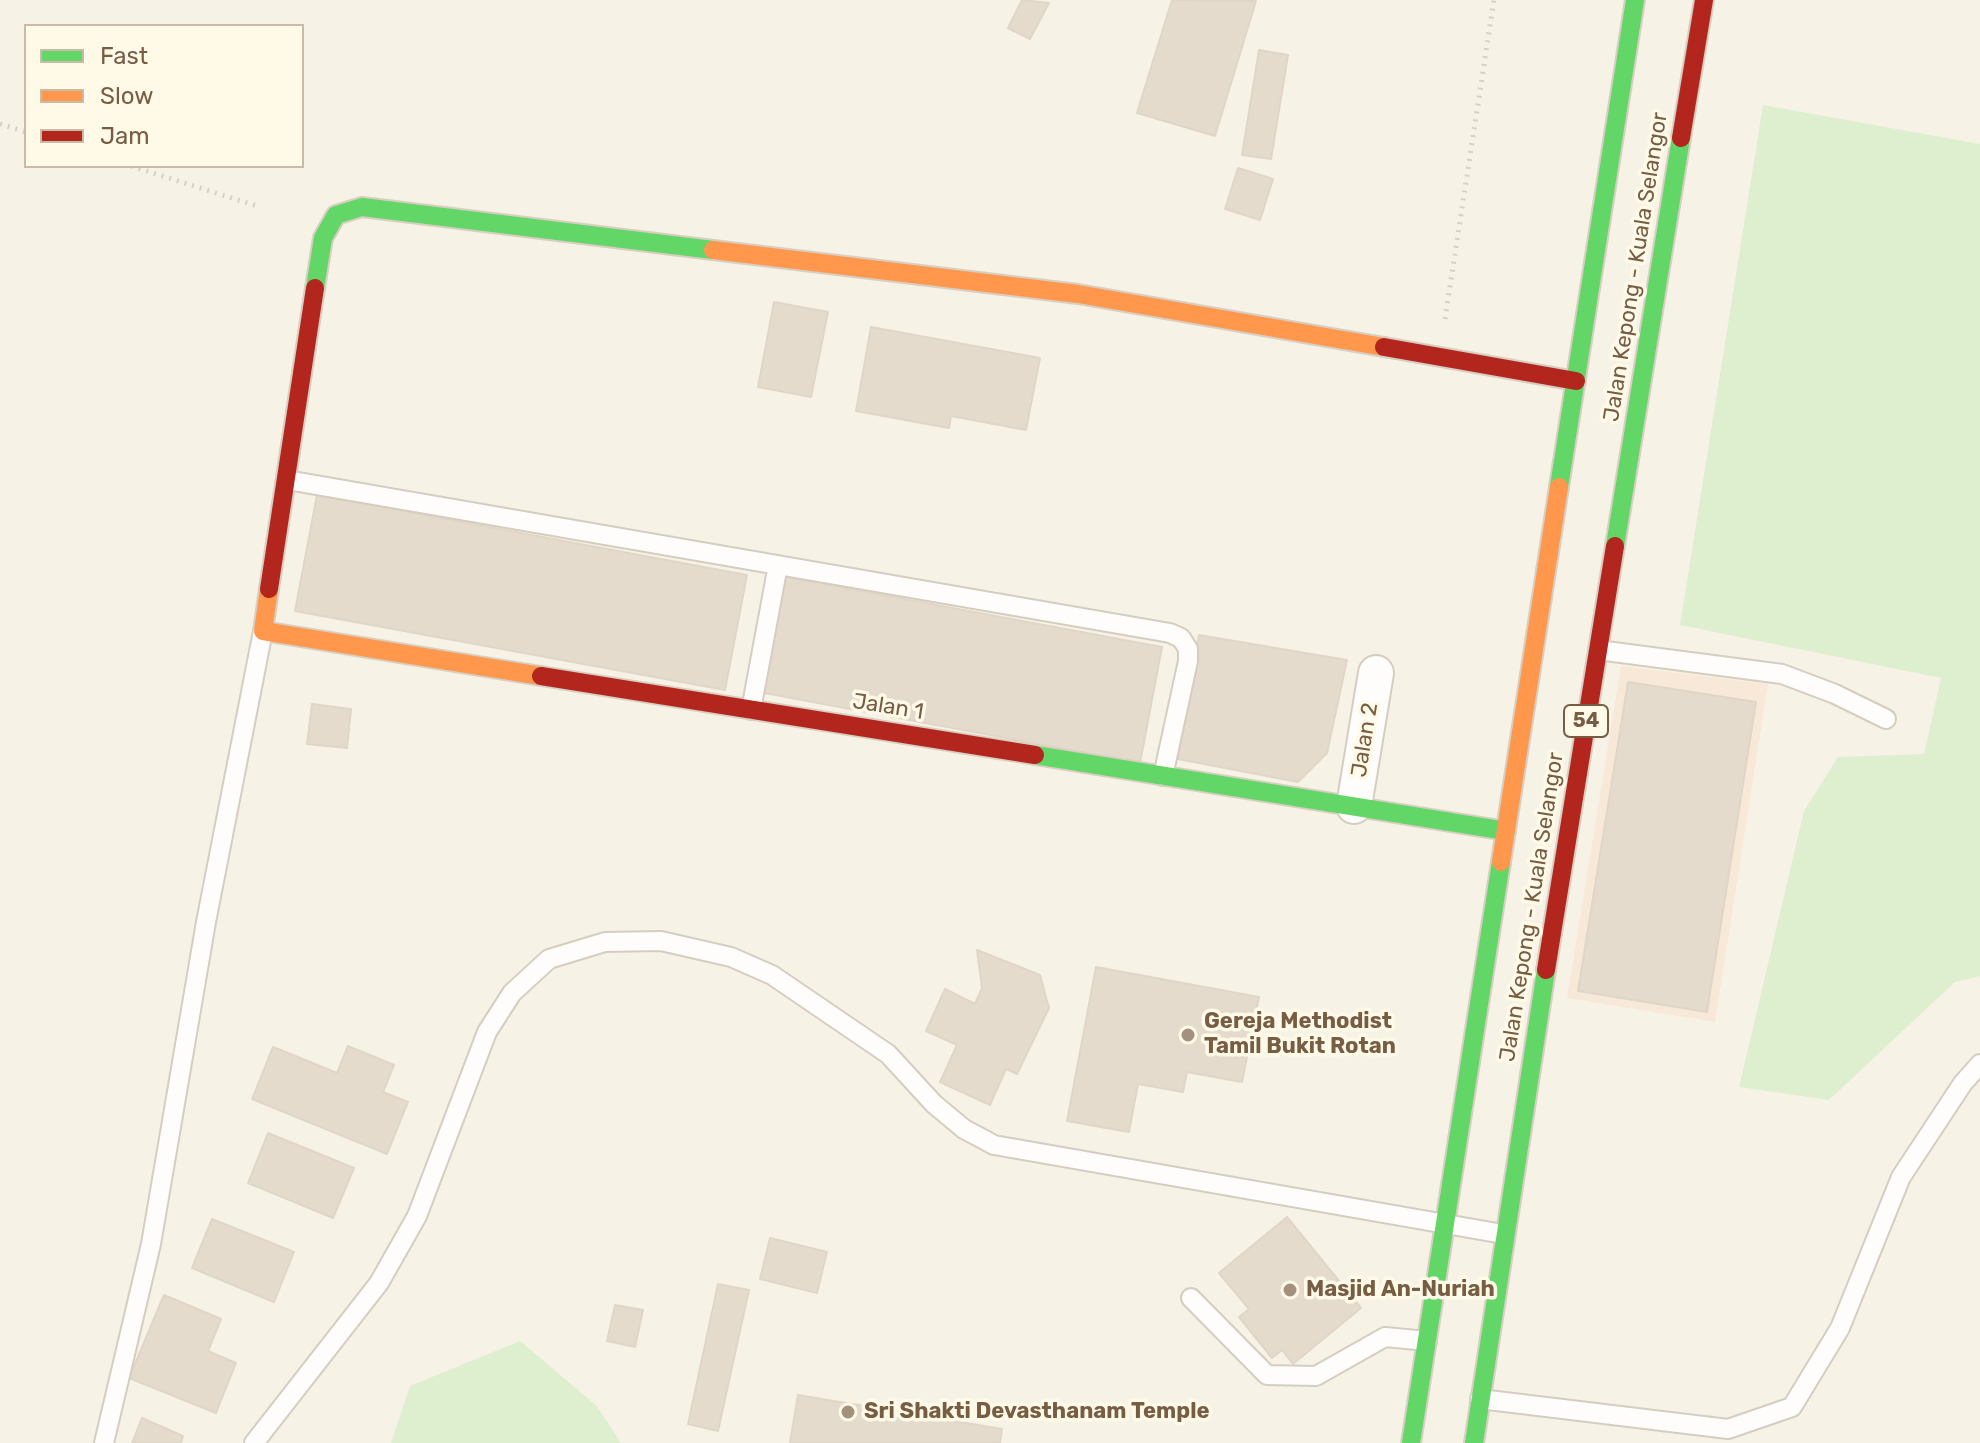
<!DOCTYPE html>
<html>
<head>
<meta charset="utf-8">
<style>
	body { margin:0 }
	#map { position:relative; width:1980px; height:1443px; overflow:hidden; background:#f7f2e6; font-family:Rubik,sans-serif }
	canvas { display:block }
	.legend { position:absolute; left:24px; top:24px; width:280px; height:144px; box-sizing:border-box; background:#fff9e7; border:2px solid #c9bba6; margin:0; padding:10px 14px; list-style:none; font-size:24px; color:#775d44 }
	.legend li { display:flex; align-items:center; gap:16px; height:40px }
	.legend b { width:40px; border:2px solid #c9bba6 }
</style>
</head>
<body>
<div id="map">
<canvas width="1980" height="1443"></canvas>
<ul class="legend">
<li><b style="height:10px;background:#63d668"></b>Fast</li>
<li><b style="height:10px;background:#ff974d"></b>Slow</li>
<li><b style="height:10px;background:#b3261e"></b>Jam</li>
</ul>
</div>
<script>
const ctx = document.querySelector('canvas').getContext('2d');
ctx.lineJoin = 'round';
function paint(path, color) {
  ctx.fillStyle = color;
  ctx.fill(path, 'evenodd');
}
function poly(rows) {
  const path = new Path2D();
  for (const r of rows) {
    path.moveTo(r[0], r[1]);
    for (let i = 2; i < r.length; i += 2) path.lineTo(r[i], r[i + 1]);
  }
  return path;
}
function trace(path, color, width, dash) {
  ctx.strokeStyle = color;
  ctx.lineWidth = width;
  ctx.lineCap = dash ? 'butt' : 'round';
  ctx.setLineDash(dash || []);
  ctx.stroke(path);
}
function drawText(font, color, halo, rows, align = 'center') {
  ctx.font = font + ' Rubik,sans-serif';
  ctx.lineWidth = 7;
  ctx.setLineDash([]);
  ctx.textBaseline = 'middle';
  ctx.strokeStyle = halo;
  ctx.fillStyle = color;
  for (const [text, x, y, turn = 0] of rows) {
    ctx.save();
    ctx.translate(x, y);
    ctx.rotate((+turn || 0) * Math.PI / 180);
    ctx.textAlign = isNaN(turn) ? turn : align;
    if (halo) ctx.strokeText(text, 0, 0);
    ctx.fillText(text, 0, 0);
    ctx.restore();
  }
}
paint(poly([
	[1621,666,1768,684,1715,1022,1567,998]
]), '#f8e8d8');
paint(poly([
	[1763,105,1980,144,1980,976,1955,982,1829,1100,1739,1087,1804,811,1838,757,1924,754,1941,678,1680,625],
	[520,1341,597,1406,621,1443,391,1443,410,1386]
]), '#deefcf');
const building = poly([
	[1022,0,1049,3,1030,39,1008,28,1022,0],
	[1172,0,1256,1,1215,136,1137,113,1172,0],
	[1259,50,1288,55,1271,159,1242,155,1259,50],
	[1238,168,1273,179,1260,220,1225,209,1238,168],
	[774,302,828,312,811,397,758,387,774,302],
	[871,327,1040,358,1026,430,951,416,949,428,856,411,871,327],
	[317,495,747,575,725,690,295,611,317,495],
	[781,576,1162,647,1140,763,759,692,781,576],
	[1199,635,1347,660,1327,753,1298,782,1178,759,1199,635],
	[1628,682,1756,702,1707,1012,1578,991,1628,682],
	[312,704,351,709,347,748,307,744,312,704],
	[977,950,1040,975,1049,1008,1017,1074,1006,1069,990,1105,940,1082,957,1045,926,1031,945,989,975,1004,982,988,977,950],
	[1096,967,1259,997,1242,1082,1187,1072,1183,1092,1138,1084,1129,1132,1067,1121,1096,967],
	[348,1046,394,1065,383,1092,408,1102,387,1154,252,1099,273,1047,337,1073,348,1046],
	[268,1133,354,1168,333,1218,248,1183,268,1133],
	[1287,1217,1361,1308,1293,1364,1282,1350,1272,1358,1239,1317,1249,1309,1219,1273,1287,1217],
	[212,1219,294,1252,274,1302,192,1268,212,1219],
	[770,1238,827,1252,817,1293,760,1279,770,1238],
	[718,1284,749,1290,718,1431,688,1424,718,1284],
	[164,1295,221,1319,208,1351,236,1363,216,1413,129,1378,164,1295],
	[615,1305,643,1310,635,1347,607,1341,615,1305],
	[798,1395,1002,1429,1000,1443,790,1443,798,1395],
	[142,1418,183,1436,181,1443,132,1443,142,1418]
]);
paint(building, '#e4dbcd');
trace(building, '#e0d6c8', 2);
const lane = poly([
	[287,480,1170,633,1181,638,1188,649,1188,661,1163,776],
	[1598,650,1782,674,1835,694,1886,719],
	[751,710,778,565],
	[1191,1298,1267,1375,1316,1376,1385,1337,1427,1341],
	[1480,1399,1728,1429,1792,1407,1840,1328,1901,1177,1963,1083,1980,1064],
	[104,1443,151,1244,206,922,263,631],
	[254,1443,379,1283,417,1216,487,1032,512,993,549,959,605,942,661,941,731,957,772,975,888,1054,934,1104,964,1129,994,1145,1503,1234]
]);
const street = poly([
	[1354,806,1376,673]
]);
const fast = poly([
	[315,288,323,238,336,215,362,207,713,250],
	[1559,487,1635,0],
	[1615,546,1681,138],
	[1035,755,1506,831],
	[1411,1443,1501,862],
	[1474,1443,1546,970]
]);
const slow = poly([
	[713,250,1078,294,1384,347],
	[269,589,263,631,541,676],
	[1501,862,1559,487]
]);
const jam = poly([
	[1681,138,1704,0],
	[1384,347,1576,381],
	[269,589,315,288],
	[541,676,1035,755],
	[1546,970,1615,546]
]);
trace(lane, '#d6cdc1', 22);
trace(street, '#d6cdc1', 38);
trace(fast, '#d8cfc2', 22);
trace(slow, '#d8cfc2', 22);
trace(jam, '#d8cfc2', 22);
trace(poly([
	[0,124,26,132],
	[131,166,257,206],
	[1445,319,1494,0]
]), '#d8d0c7', 5, [2, 6]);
trace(lane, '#fefdfb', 18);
trace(street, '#fefdfb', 34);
trace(fast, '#63d668', 18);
trace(slow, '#ff974d', 18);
trace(jam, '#b3261e', 18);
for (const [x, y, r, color] of [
	[1188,1035,8,"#a4917d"],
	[1290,1290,8,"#a4917d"],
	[848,1412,8,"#a4917d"]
]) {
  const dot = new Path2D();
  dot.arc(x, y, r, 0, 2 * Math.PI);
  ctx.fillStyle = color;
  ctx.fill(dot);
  trace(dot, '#fff9e7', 3);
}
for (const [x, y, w] of [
	[1586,721,44]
]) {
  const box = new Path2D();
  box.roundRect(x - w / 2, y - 16, w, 32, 6);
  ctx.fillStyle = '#fff9e7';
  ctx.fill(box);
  trace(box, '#775d44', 2);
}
drawText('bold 20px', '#775d44', null, [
	["54",1586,721]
]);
drawText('22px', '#775d44', '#fff9e7', [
	["Jalan Kepong - Kuala Selangor",1636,267,-81],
	["Jalan 1",888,707,9],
	["Jalan 2",1365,740,-81],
	["Jalan Kepong - Kuala Selangor",1532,907,-81]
]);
drawText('bold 22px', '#775d44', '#fff9e7', [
	["Gereja Methodist",1204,1022],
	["Tamil Bukit Rotan",1204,1047],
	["Masjid An-Nuriah",1306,1290],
	["Sri Shakti Devasthanam Temple",864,1412]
], 'left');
</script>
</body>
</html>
